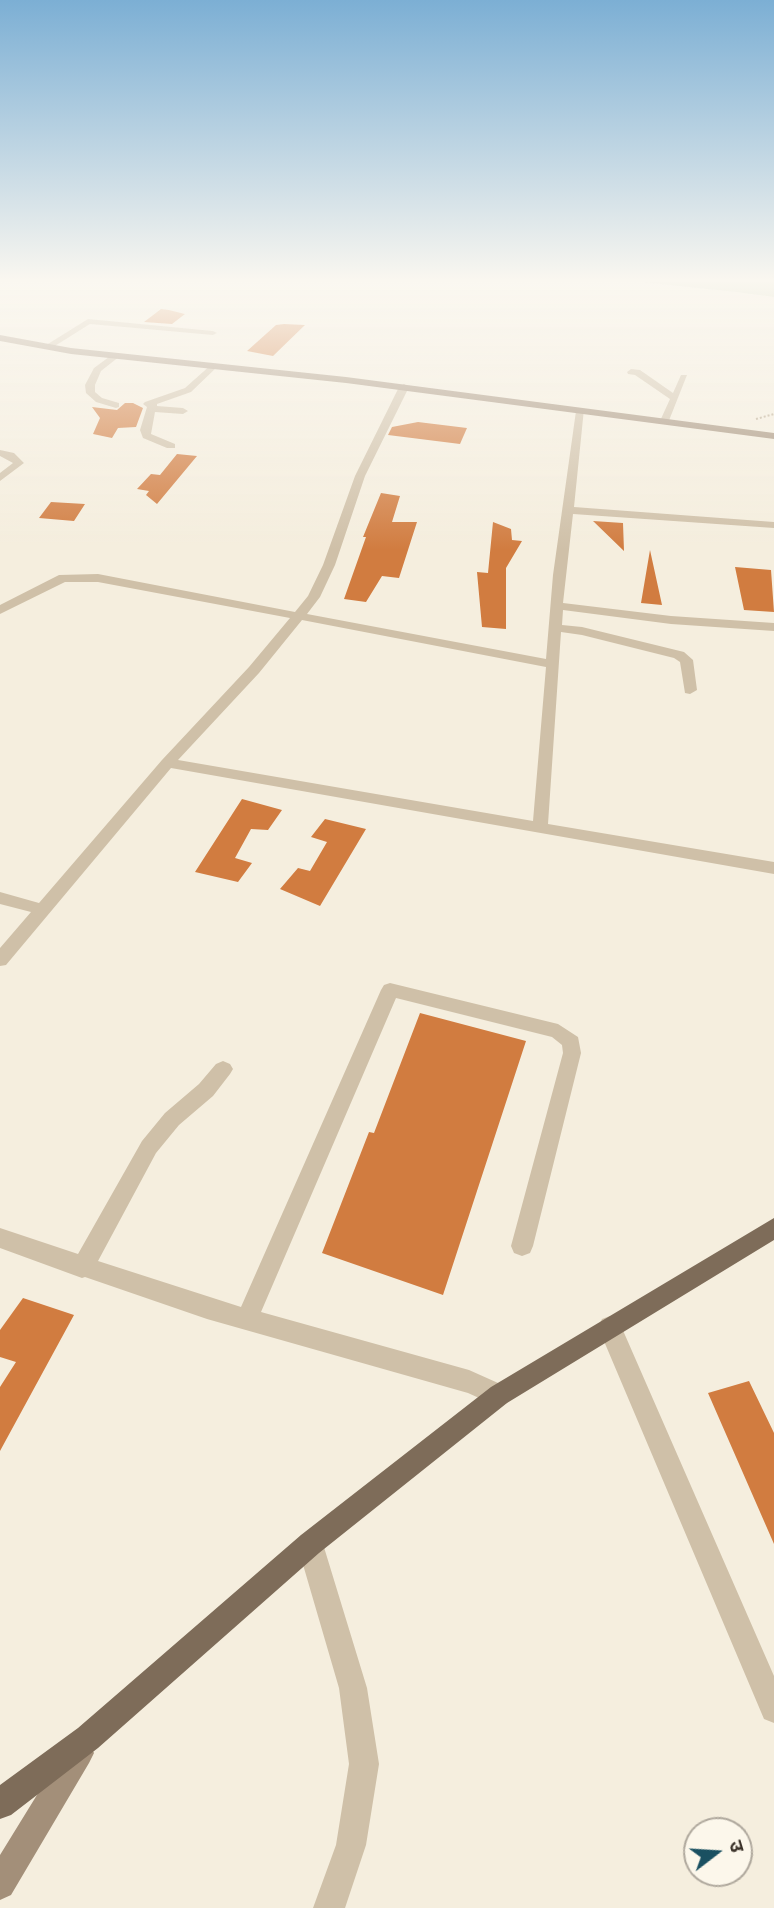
<!DOCTYPE html>
<html>
<head>
<meta charset="utf-8">
<style>
	body { margin:0 }
	#map { position:relative; width:774px; height:1908px; overflow:hidden; background:#f5eede; font-family:Karla,"Noto Sans Devanagari",sans-serif }
	canvas { display:block }
	.north { position:absolute; left:683px; top:1817px; width:70px; height:70px; box-sizing:border-box; background:#fcf7eb; border:2px solid #afa89d; border-radius:50%; rotate:73deg; font-size:19px; font-weight:700; line-height:28px; text-align:center; color:#3b3229 }
	.north::after { content:''; display:block; margin:auto; width:24px; height:32px; background:#1a5061; clip-path:polygon(50% 0,100% 100%,50% 72%,0 100%) }
</style>
</head>
<body>
<div id="map">
<canvas width="774" height="1908"></canvas>
<div class="north">उ</div>
</div>
<script>
const ctx = document.querySelector('canvas').getContext('2d');
ctx.lineJoin = 'round';
function paint(path, color) {
  ctx.fillStyle = color;
  ctx.fill(path, 'evenodd');
}
function poly(rows) {
  const path = new Path2D();
  for (const r of rows) {
    path.moveTo(r[0], r[1]);
    for (let i = 2; i < r.length; i += 2) path.lineTo(r[i], r[i + 1]);
  }
  return path;
}
function trace(path, color, width, dash) {
  ctx.strokeStyle = color;
  ctx.lineWidth = width;
  ctx.lineCap = dash ? 'butt' : 'round';
  ctx.setLineDash(dash || []);
  ctx.stroke(path);
}
paint(poly([
	[643,282,774,282,774,297,736,292]
]), '#b1c69c');
paint(poly([
	[161,309,169,310,185,314,172,324,144,322],
	[284,324,305,325,273,356,247,351,276,325],
	[125,403,133,403,143,408,136,427,118,428,112,438,93,434,100,418,92,407,117,410],
	[418,422,467,428,460,444,388,435,392,427],
	[177,454,197,456,157,504,146,495,149,491,137,489,151,474,160,475],
	[381,493,400,496,392,522,417,522,399,578,382,576,366,602,344,599,366,537,363,537],
	[51,502,85,504,74,521,39,518],
	[593,521,623,523,624,551],
	[493,522,511,529,512,540,522,541,506,568,506,629,482,627,477,572,488,573],
	[650,550,662,605,641,603],
	[735,567,771,570,774,612,744,610],
	[242,799,282,810,268,830,251,829,235,858,252,863,238,882,195,872],
	[325,819,366,829,320,906,280,889,298,868,310,871,327,842,311,837],
	[420,1013,526,1041,443,1295,322,1253,369,1132,374,1133],
	[23,1298,74,1315,0,1451,0,1387,16,1362,0,1357,0,1330],
	[749,1381,774,1433,774,1544,708,1393]
]), '#d17c40');
trace(poly([
	[756,419,774,414]
]), '#bbab92', 2, [2, 2]);
paint(poly([
	[88,319,213,331,217,333,213,335,90,324,50,349,43,347,88,319],
	[113,354,120,356,101,371,95,385,95,392,102,398,119,403,119,407,116,408,96,402,86,393,85,385,94,368,113,354],
	[213,363,217,366,216,368,191,392,157,404,157,406,183,408,188,411,183,414,155,412,151,434,175,444,175,448,167,448,143,438,140,430,147,407,143,404,145,402,185,388,213,363],
	[631,369,640,370,673,393,681,375,687,375,668,423,660,421,670,399,635,375,628,374,627,372,631,369],
	[404,384,409,387,365,476,335,565,320,597,307,614,546,659,553,575,576,411,584,409,574,507,774,522,774,528,573,514,563,603,671,616,774,623,774,631,671,624,563,610,562,625,582,627,684,652,693,660,697,690,690,694,685,693,680,662,674,658,582,635,561,632,548,824,774,862,774,874,171,768,6,965,0,966,0,948,31,912,0,904,0,892,39,903,162,760,249,667,290,618,98,582,65,582,0,614,0,605,59,575,98,574,295,612,308,596,323,565,355,476,399,387,404,384],
	[302,620,546,667,533,821,178,760,259,673,302,620],
	[0,450,14,453,24,463,0,481,0,473,13,463,0,456,0,450],
	[390,983,558,1024,578,1037,581,1053,533,1246,530,1253,522,1256,514,1253,511,1246,563,1053,562,1045,552,1037,396,998,261,1312,469,1370,507,1387,511,1395,507,1403,499,1407,468,1393,207,1319,85,1277,82,1278,0,1248,0,1228,78,1254,142,1141,165,1113,199,1084,216,1064,223,1061,230,1064,233,1069,230,1074,213,1096,179,1125,156,1153,98,1261,241,1307,381,990,384,985,390,983],
	[610,1316,618,1319,774,1676,774,1723,764,1719,598,1327,602,1319,610,1316],
	[310,1531,319,1535,323,1544,367,1688,379,1764,366,1845,345,1908,313,1908,336,1845,349,1764,339,1688,297,1544,301,1535,310,1531]
]), '#cfc0a8');
paint(poly([
	[0,335,71,348,346,377,774,433,774,439,346,383,71,354,0,341,0,335],
	[79,1738,89,1743,94,1753,89,1763,11,1895,0,1900,0,1855,69,1743,79,1738]
]), '#a38f79');
paint(poly([
	[774,1218,774,1240,507,1403,319,1553,98,1748,11,1815,0,1819,0,1785,78,1728,301,1535,491,1387,774,1218]
]), '#7e6c59');
const sky = ctx.createLinearGradient(0, 0, 0, 550);
sky.addColorStop(0, '#7cafd4');
sky.addColorStop(0.51, '#faf7f0');
sky.addColorStop(1, '#faf7f000');
ctx.fillStyle = sky;
ctx.fillRect(0, 0, 774, 550);
</script>
</body>
</html>
